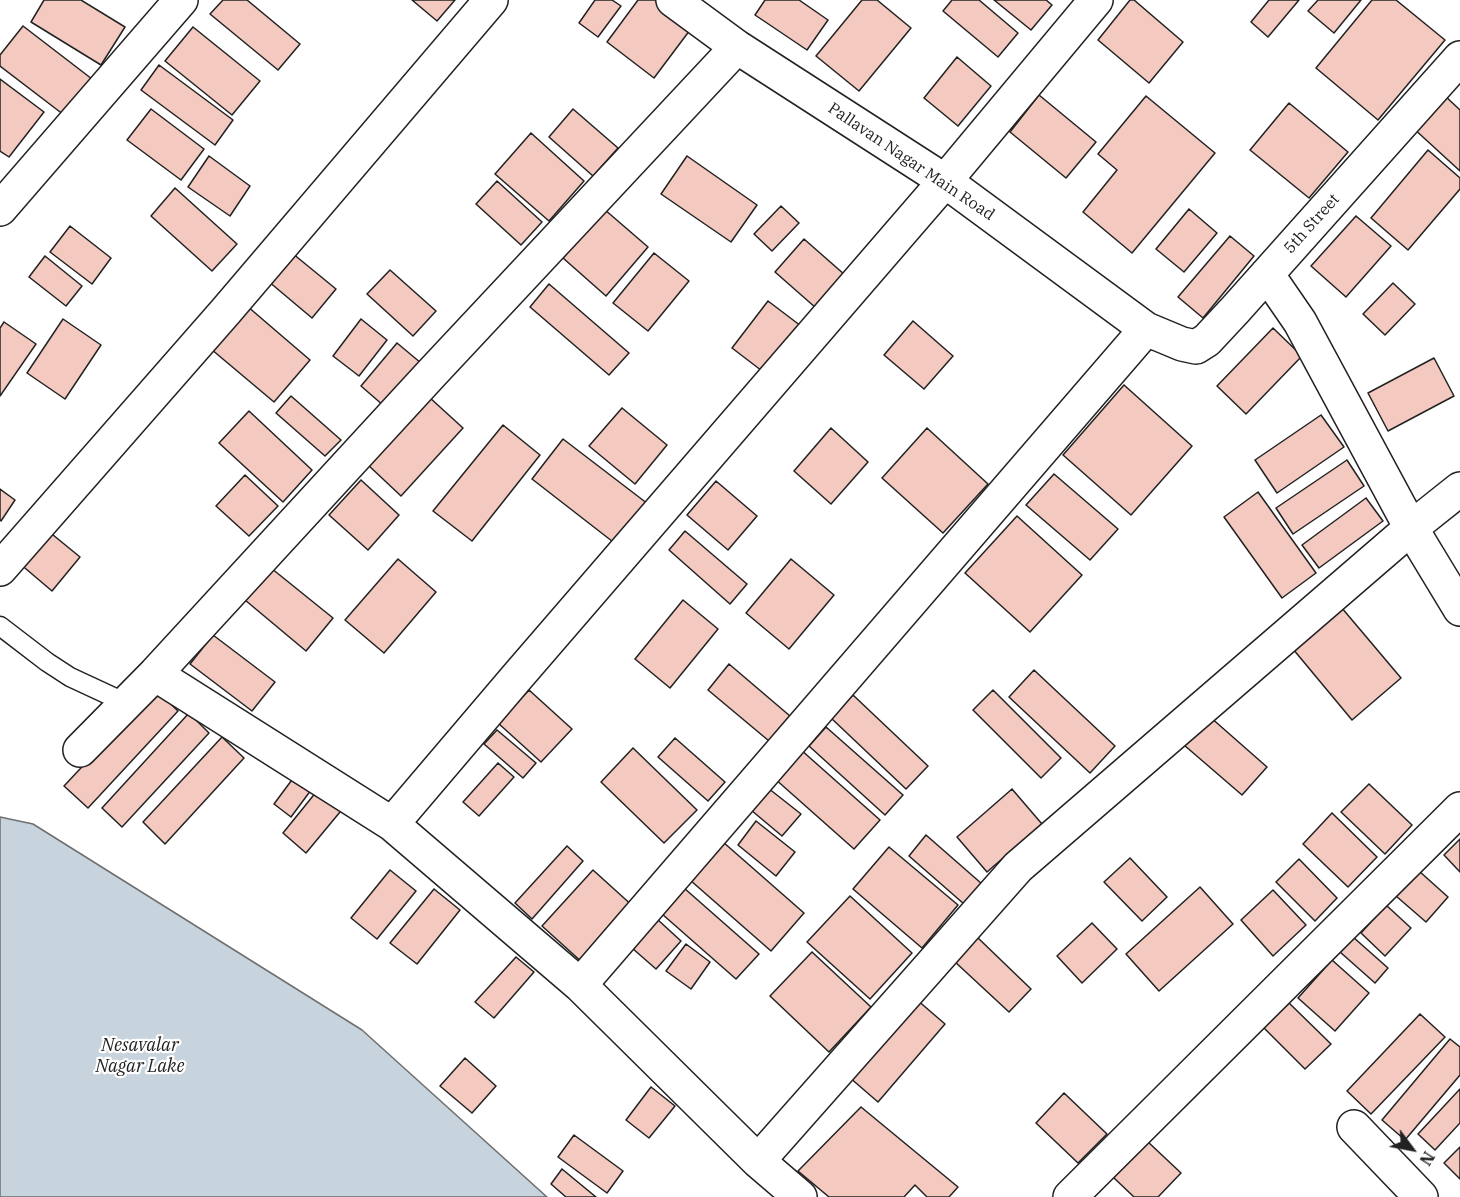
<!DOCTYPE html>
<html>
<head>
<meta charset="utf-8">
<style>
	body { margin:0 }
	#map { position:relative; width:1460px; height:1197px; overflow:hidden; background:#fff; font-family:"IBM Plex Serif",serif }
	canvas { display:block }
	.north { position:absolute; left:1382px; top:1119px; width:60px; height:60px; -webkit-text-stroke:4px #fff; paint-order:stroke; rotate:122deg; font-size:16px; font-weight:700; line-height:24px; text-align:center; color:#222 }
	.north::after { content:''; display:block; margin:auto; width:21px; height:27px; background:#222; clip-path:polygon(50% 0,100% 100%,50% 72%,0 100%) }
</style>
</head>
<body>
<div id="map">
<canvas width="1460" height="1197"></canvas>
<div class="north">N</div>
</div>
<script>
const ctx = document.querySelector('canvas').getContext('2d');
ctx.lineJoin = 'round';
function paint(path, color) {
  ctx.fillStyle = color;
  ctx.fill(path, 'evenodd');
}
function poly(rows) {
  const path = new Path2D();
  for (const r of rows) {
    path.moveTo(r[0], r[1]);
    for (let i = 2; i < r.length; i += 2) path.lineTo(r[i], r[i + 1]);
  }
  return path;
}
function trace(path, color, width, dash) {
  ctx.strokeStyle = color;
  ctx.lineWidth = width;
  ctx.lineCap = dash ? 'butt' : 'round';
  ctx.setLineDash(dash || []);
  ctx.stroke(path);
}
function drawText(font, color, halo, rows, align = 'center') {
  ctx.font = font + ' "IBM Plex Serif",serif';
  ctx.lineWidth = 4.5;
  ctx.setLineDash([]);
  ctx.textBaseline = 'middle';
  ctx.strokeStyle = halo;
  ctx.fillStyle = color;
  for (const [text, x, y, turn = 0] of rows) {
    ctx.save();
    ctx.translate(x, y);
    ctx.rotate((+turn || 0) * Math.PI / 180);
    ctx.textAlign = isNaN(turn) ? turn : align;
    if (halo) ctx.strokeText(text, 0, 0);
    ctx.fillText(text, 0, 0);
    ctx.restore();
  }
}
const water = poly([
	[0,817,33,824,362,1030,547,1197,0,1197,0,817]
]);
paint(water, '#c7d3dd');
trace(water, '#6f6f6f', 1.5);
const building = poly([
	[44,0,81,0,125,27,101,65,31,22,44,0],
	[223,0,247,0,300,44,278,70,210,14,223,0],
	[412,0,455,0,437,21,412,0],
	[595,0,612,0,621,6,598,37,579,23,595,0],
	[638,0,659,0,693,26,654,78,607,42,638,0],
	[765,0,799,0,828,20,807,50,755,15,765,0],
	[862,0,877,0,911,28,859,91,816,56,862,0],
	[952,0,979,0,1018,33,998,57,943,11,952,0],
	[994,0,1046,0,1052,5,1031,30,994,0],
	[1130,0,1134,0,1183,42,1149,83,1098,40,1130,0],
	[1269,0,1299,0,1268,37,1251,22,1269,0],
	[1318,0,1361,0,1334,33,1308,11,1318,0],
	[1372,0,1396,0,1445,40,1378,120,1316,68,1372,0],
	[23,26,92,79,64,115,0,66,0,55,23,26],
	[193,27,260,81,232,115,165,61,193,27],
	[957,57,991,86,958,126,924,98,957,57],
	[159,65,233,120,215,145,141,90,159,65],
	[0,79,44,112,9,157,0,151,0,79],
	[1443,94,1460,110,1460,171,1412,127,1443,94],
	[1039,95,1096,142,1066,178,1010,132,1039,95],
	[1146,96,1215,153,1132,253,1083,212,1117,170,1098,154,1146,96],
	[1289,103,1348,152,1309,198,1250,150,1289,103],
	[151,109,204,149,181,180,127,140,151,109],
	[573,109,618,148,593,176,549,137,573,109],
	[531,133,584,181,549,221,495,174,531,133],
	[1428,150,1460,178,1460,189,1408,250,1371,218,1428,150],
	[209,156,250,186,230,216,188,187,209,156],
	[687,156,757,205,731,242,661,194,687,156],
	[497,181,542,222,521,245,476,204,497,181],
	[175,188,237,244,212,271,151,216,175,188],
	[781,206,799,223,772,251,754,234,781,206],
	[604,209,648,247,606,296,563,258,604,209],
	[1189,209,1217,233,1184,272,1156,249,1189,209],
	[1356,216,1391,246,1346,297,1311,266,1356,216],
	[70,226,111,258,92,284,50,252,70,226],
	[1230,236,1254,256,1203,318,1178,297,1230,236],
	[804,239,845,275,816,308,775,272,804,239],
	[292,253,336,289,312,318,268,281,292,253],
	[654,253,689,281,648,331,613,303,654,253],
	[45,256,82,286,66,306,29,277,45,256],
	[390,270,436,311,413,336,367,294,390,270],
	[1393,283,1415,304,1385,335,1363,314,1393,283],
	[549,284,629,353,609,375,530,307,549,284],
	[768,301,801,326,766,374,732,348,768,301],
	[247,306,310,360,274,402,211,349,247,306],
	[63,319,101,345,65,399,27,373,63,319],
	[361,319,387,340,359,376,333,356,361,319],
	[913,321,953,356,924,389,884,355,913,321],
	[4,322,36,344,0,396,0,328,4,322],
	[1273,328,1302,356,1246,414,1217,386,1273,328],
	[397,343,421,363,384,406,361,386,397,343],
	[1434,358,1454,396,1388,431,1368,393,1434,358],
	[1124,385,1192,446,1131,515,1063,455,1124,385],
	[291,396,341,440,325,456,276,413,291,396],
	[429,397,463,428,401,496,367,464,429,397],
	[622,408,667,445,635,484,589,446,622,408],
	[249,411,312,470,283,502,219,443,249,411],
	[1321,415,1344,447,1277,493,1255,460,1321,415],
	[503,425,540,455,472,541,433,511,503,425],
	[831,428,868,462,831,504,794,471,831,428],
	[927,428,988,484,943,533,882,478,927,428],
	[563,439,648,504,617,545,532,479,563,439],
	[1347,460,1364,486,1293,534,1276,508,1347,460],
	[1054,474,1118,529,1090,560,1026,505,1054,474],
	[245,475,278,506,249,536,216,506,245,475],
	[361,480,399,515,368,550,329,515,361,480],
	[716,481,757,516,728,550,687,515,716,481],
	[0,489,15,500,1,521,0,520,0,489],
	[1258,492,1316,573,1282,598,1224,517,1258,492],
	[1366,498,1383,521,1319,568,1302,545,1366,498],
	[1017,516,1082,575,1030,632,965,573,1017,516],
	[47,530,80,557,52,591,19,563,47,530],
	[685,531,747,584,730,604,669,550,685,531],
	[398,559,436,592,384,653,345,620,398,559],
	[791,559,834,595,789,649,746,613,791,559],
	[271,568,333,618,306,651,245,600,271,568],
	[683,600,718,629,670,688,635,659,683,600],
	[1336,601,1401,678,1352,720,1288,643,1336,601],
	[213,635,275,682,252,711,190,664,213,635],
	[729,664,790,716,769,741,708,690,729,664],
	[1034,670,1115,746,1090,773,1009,697,1034,670],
	[155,689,178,711,88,808,64,786,155,689],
	[529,690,572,729,541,762,498,723,529,690],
	[993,690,1061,758,1041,778,973,710,993,690],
	[853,695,928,766,906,789,831,718,853,695],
	[189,713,209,733,122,827,102,808,189,713],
	[1209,716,1267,767,1242,795,1184,745,1209,716],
	[826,727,903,795,885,815,809,746,826,727],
	[497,730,536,763,523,778,484,744,497,730],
	[222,737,244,758,165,844,143,822,222,737],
	[675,738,725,782,708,801,658,757,675,738],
	[633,748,697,810,664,843,601,782,633,748],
	[800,749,880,820,854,849,774,778,800,749],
	[498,763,514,777,479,816,463,802,498,763],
	[300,769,317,782,291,817,274,804,300,769],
	[1369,784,1412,825,1385,854,1341,812,1369,784],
	[321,786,345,806,306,853,283,833,321,786],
	[768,788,801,814,782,836,751,810,768,788],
	[1012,789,1042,824,987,872,957,837,1012,789],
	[1332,813,1377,857,1348,887,1303,844,1332,813],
	[756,821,795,852,776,876,738,845,756,821],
	[926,835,982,884,964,904,909,856,926,835],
	[1460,839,1460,872,1444,855,1460,839],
	[723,842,804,913,771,951,690,880,723,842],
	[567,846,583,861,532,919,515,903,567,846],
	[889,847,958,905,922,948,853,889,889,847],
	[1130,858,1167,897,1142,921,1104,882,1130,858],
	[1299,859,1337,898,1315,921,1276,882,1299,859],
	[390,870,416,891,377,939,351,918,390,870],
	[593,870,635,908,584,964,542,926,593,870],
	[1419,871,1448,897,1426,922,1396,896,1419,871],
	[1200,887,1233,924,1159,991,1126,954,1200,887],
	[684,888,759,954,736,979,662,914,684,888],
	[434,889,460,910,417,964,390,943,434,889],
	[1273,890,1306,925,1273,956,1241,920,1273,890],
	[850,896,912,953,870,999,807,942,850,896],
	[1386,905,1411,928,1385,956,1361,933,1386,905],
	[657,919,681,941,656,969,632,948,657,919],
	[1092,923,1117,949,1082,983,1057,956,1092,923],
	[977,937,1031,989,1009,1012,954,961,977,937],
	[1353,937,1388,968,1375,983,1340,952,1353,937],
	[686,944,710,962,691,989,666,971,686,944],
	[812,952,871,1007,829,1052,770,996,812,952],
	[516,957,534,972,494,1018,475,1002,516,957],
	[1332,960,1369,993,1335,1031,1298,998,1332,960],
	[916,999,945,1024,878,1102,849,1077,916,999],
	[1287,1001,1331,1044,1305,1069,1262,1026,1287,1001],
	[1420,1014,1445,1037,1371,1114,1347,1091,1420,1014],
	[1450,1039,1460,1047,1460,1075,1405,1140,1382,1120,1450,1039],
	[465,1058,496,1086,472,1113,440,1086,465,1058],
	[651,1087,675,1106,649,1138,626,1120,651,1087],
	[1460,1089,1460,1123,1435,1150,1418,1134,1460,1089],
	[1064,1093,1107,1134,1078,1163,1036,1123,1064,1093],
	[861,1107,958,1187,949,1197,927,1197,915,1185,904,1197,829,1197,798,1171,861,1107],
	[574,1135,623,1171,607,1193,558,1157,574,1135],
	[1147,1141,1181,1173,1158,1197,1134,1197,1113,1177,1147,1141],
	[1460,1147,1460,1179,1444,1163,1460,1147],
	[562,1169,596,1197,566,1197,551,1184,562,1169]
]);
paint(building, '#f3c9c0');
trace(building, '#222', 1.5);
const service = poly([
	[0,626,47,662,70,677,126,703]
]);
const minor = poly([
	[673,0,737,47,945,181,1146,329,1182,344,1196,347,1207,340,1235,310,1460,58],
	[0,209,181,0],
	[1267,274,1300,322,1411,528,1460,609],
	[0,569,226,311,491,0],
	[155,674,392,824,580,985,758,1161,800,1197],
	[80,750,155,674,431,374,737,47],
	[392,824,517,677,945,181,1096,0],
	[580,985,1146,329],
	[1354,1127,1421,1197],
	[758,1161,1018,867,1411,528,1460,489],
	[1070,1197,1460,809]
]);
trace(service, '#222', 21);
trace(minor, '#222', 36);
trace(service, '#fff', 18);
trace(minor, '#fff', 33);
drawText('16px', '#222', '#fff', [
	["Pallavan Nagar Main Road",911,162,34],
	["5th Street",1312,224,-48]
]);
drawText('italic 18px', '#222', '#fff', [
	["Nesavalar",140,1046],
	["Nagar Lake",140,1067]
]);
</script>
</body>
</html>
